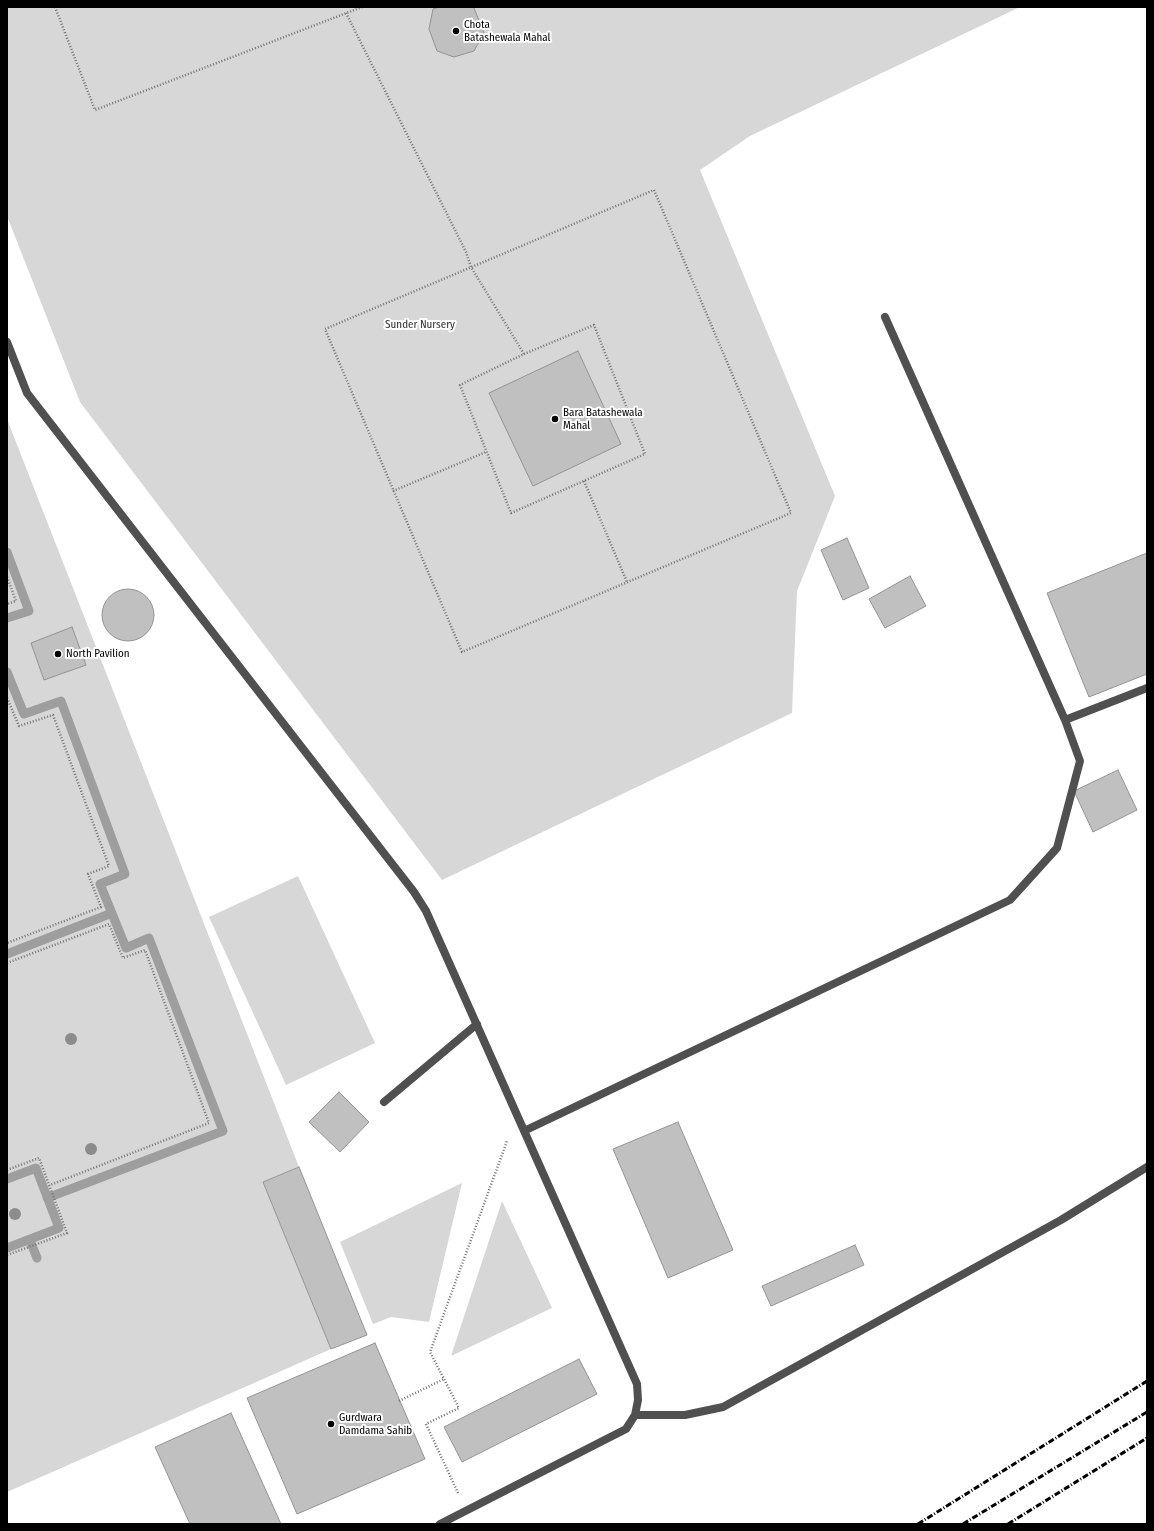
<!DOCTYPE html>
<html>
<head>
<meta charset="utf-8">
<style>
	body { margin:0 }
	#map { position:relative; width:1154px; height:1531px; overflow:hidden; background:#fff; font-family:"Fira Sans Condensed",sans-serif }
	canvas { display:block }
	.frame { position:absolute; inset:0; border:8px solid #000; pointer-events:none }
</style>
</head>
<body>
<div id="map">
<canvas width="1154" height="1531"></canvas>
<div class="frame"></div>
</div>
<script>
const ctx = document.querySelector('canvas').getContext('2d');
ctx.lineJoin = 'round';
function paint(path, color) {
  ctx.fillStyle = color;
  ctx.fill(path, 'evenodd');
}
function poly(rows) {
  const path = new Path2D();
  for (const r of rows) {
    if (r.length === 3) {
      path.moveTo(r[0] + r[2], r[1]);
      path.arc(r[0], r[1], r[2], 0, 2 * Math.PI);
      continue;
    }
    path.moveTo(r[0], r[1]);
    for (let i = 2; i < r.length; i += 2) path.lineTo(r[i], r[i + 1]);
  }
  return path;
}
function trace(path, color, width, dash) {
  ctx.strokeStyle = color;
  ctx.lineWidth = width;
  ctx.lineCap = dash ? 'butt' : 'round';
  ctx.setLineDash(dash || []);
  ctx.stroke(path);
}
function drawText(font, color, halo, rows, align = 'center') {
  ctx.font = font + ' "Fira Sans Condensed",sans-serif';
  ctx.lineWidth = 4;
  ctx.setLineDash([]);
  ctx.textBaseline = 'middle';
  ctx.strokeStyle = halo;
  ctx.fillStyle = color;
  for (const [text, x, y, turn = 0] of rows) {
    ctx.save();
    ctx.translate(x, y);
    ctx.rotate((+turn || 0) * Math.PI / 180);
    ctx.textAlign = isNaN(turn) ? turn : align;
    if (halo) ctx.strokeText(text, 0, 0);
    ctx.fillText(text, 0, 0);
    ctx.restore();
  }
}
paint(poly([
	[7,7,1020,7,750,136,700,170,835,496,797,591,792,713,442,880,80,402,7,216],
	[7,419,299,1167,263,1182,331,1349,7,1492],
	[298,876,375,1043,286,1085,209,917],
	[462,1183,429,1322,391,1317,373,1324,340,1242],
	[502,1201,552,1308,451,1356]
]), '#d7d7d7');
trace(poly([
	[7,552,29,611,7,618],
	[7,672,24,714,61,701,125,874,100,884,126,948,149,938,223,1131,47,1198],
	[7,954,112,913],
	[7,1179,36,1168,59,1228,7,1248],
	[31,1243,37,1258]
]), '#9e9e9e', 9);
const building = poly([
	[439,7,471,7,474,8,484,33,474,51,454,57,437,51,429,29,433,9,439,7],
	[578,351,621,444,533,486,489,393,578,351],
	[847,538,869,588,843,600,821,550,847,538],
	[1147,553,1147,674,1089,697,1047,593,1147,553],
	[910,576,926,606,885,628,869,599,910,576],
	[128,615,26],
	[72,627,86,665,44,680,31,643,72,627],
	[1118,770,1137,810,1093,832,1074,791,1118,770],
	[339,1092,369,1122,340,1152,309,1122,339,1092],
	[678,1122,733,1250,668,1278,613,1149,678,1122],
	[299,1167,367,1335,331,1349,263,1182,299,1167],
	[855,1245,864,1265,771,1306,762,1286,855,1245],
	[375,1343,425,1459,297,1514,247,1398,375,1343],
	[579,1359,597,1394,462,1462,444,1427,579,1359],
	[231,1413,281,1524,190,1524,155,1447,231,1413]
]);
paint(building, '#c0c0c0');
trace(building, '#949494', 1);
trace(poly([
	[55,7,95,110,362,7],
	[346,13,466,252,471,267,524,354,460,385,511,513,645,454,594,325,524,354],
	[654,190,791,513,462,652,325,329,654,190],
	[584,481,627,582],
	[393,491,486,452],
	[7,577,16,601,7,604],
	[7,698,19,726,53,715,109,866,88,874,101,907,7,943],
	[7,963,109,924,123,958,145,950,209,1123,50,1185],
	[7,1170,39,1158,67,1233,7,1255],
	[399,1401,444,1379],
	[458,1493,426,1424,459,1408,430,1352,507,1141]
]), '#727272', 2.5, [1, 2]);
trace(poly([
	[7,342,27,393,414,892,426,911,637,1384,638,1400,635,1415,626,1429,440,1524],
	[1065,720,1147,688],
	[384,1102,477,1024],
	[524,1131,1010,900,1057,848,1080,761,1065,720,885,317],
	[635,1415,685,1415,723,1407,1061,1220,1147,1167]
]), '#505050', 8);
trace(poly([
	[918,1524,1147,1381],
	[963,1524,1147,1412],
	[1008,1524,1147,1438]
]), '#000', 3, [6, 2, 1, 2]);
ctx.fillStyle = '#8c8c8c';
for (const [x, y] of [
	[71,1039],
	[91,1149],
	[15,1214]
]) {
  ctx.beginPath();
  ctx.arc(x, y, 6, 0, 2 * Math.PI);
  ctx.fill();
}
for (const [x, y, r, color] of [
	[456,31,4,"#000"],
	[555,419,4,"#000"],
	[58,654,4,"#000"],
	[331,1424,4,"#000"]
]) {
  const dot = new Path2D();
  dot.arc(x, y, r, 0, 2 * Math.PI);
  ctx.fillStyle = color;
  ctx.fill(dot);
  trace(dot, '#fff', 1.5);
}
drawText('11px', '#000', '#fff', [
	["Chota",464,25],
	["Batashewala Mahal",464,38],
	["Bara Batashewala",563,413],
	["Mahal",563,426],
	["North Pavilion",66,654],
	["Gurdwara",339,1418],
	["Damdama Sahib",339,1431]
], 'left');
drawText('11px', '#2e2e2e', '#fff', [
	["Sunder Nursery",420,325]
]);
</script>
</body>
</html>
